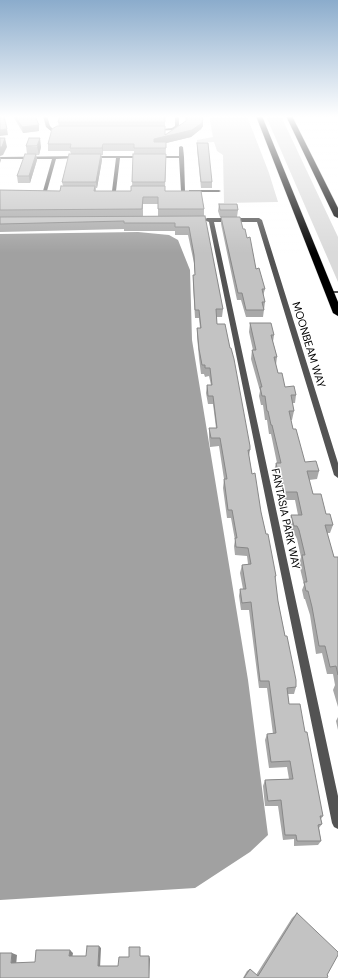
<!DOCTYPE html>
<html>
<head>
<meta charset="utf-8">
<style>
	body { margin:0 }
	canvas { display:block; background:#fff }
</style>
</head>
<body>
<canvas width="338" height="978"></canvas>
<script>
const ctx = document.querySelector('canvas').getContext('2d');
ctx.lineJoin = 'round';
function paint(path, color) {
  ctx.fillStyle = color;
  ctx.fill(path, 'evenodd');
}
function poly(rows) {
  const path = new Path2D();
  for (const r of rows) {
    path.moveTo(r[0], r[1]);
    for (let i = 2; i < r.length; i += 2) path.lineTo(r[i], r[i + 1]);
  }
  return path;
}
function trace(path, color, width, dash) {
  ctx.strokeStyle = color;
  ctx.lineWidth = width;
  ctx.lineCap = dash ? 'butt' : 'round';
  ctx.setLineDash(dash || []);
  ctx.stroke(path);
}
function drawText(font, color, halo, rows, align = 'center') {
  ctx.font = font + ' "DM Sans",sans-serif';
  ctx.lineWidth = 3;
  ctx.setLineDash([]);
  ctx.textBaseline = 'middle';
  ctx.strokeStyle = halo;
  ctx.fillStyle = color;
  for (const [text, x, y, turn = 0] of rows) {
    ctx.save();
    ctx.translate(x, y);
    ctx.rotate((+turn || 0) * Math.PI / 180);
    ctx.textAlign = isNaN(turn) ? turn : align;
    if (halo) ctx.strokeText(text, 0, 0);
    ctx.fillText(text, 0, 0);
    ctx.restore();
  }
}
paint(poly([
	[209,116,247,116,269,173,278,202,224,203,223,155,217,151,214,142,197,143,197,140,213,137],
	[266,116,281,116,338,237,338,282]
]), '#dadada');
paint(poly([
	[138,232,169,235,178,240,190,270,192,340,248,680,268,835,250,852,195,888,0,900,0,234]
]), '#a1a1a1');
const highway = poly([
	[256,116,262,116,338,302,338,316,333,313,256,116],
	[286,116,292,116,338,208,338,218,334,216,286,116]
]);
trace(highway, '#dbdbdb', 1);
paint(poly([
	[328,291,338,291,338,293,330,293,328,292,328,291]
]), '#535353');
paint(poly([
	[43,116,47,116,50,126,53,129,62,129,62,131,51,131,46,127,43,116],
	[175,116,179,116,179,126,174,130,155,131,153,130,172,128,175,126,175,116],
	[181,146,183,147,184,157,185,191,183,192,181,191,179,158,155,158,153,157,155,156,179,156,179,147,181,146],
	[81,156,81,158,79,158,56,159,47,191,45,192,43,191,52,159,0,159,0,157,81,156],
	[89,156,143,156,145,157,143,158,120,158,116,191,114,192,112,191,116,158,89,158,89,156],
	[189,190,219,190,221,191,219,192,189,192,189,190],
	[207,218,259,218,262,220,338,463,338,478,334,475,257,222,214,222,338,796,338,829,334,827,332,823,209,222,204,220,207,218]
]), '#535353');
paint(highway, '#000');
paint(poly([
	[13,116,35,116,39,131,23,133],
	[165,116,165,135,186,121,186,116,202,116,203,126,201,129,191,137,166,143,165,191,204,209,204,216,223,309,222,317,217,317,217,324,250,450,249,456,252,474,266,534,276,576,275,579,278,601,285,636,296,687,294,694,288,694,289,704,305,732,323,816,321,819,322,824,319,828,321,841,318,845,294,846,294,839,283,840,278,806,265,806,263,786,265,780,289,779,287,767,269,768,265,740,267,734,273,734,267,688,259,688,249,610,241,610,239,596,240,589,243,589,240,573,242,565,248,564,247,556,235,555,234,546,235,540,231,518,227,518,223,488,224,479,219,446,210,447,209,437,209,428,216,428,213,404,208,404,206,393,207,385,211,385,209,376,205,377,204,374,201,374,199,358,197,336,197,328,200,328,199,318,195,318,193,283,193,275,195,275,194,263,188,235,175,235,175,231,124,231,124,229,0,232,0,190,60,191,63,186,62,182,71,154,70,151,48,151,48,144,59,126,58,122],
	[103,151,134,151,132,186,131,191,96,191,96,188,97,188,102,160,101,155,103,155],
	[143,204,158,204,158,216,143,216],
	[197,143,212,182,212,188,201,188,197,149],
	[26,146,41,147,39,155,36,155,37,160,30,183,18,183,17,176,27,154],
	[219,204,238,210,237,217,220,217,218,211],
	[221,217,243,229,256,269,265,289,263,296,265,302,263,317,246,317,241,300,237,300,221,224],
	[250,323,274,335,273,342,277,357,276,365,278,373,285,387,296,395,295,403,292,403,294,411,292,420,291,420,293,429,305,462,319,471,317,479,309,480,313,494,326,514,333,525,330,533,327,533,334,557,338,557,338,707,333,690,335,685,333,674,327,674,322,653,316,654,310,615,305,599,304,599,302,590,304,585,299,564,301,557,297,539,295,535,292,535,289,524,291,515,298,515,295,500,283,500,279,481,276,481,274,471,276,463,277,463,271,434,269,434,267,420,265,420,263,405,261,405,259,396,260,391,251,359,252,350,253,350,249,332],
	[338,717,338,730,336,721],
	[297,913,327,975,327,978,243,978,247,971,250,969,256,975,292,918]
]), '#a8a8a8');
paint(poly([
	[203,119,203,126,201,129,191,137,154,146,154,139,192,130],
	[39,125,39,131,23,133,22,127],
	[7,129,8,135,0,136,0,130],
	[5,138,7,147,3,155,0,156,1,160,0,163,0,147],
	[40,138,41,147,39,155,37,146],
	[103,144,103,155,102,148],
	[36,154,37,160,30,183,29,176],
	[101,154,102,160,97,188,96,182],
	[99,946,101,948,100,968,98,966],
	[70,950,73,953,72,959,69,956],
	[12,953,17,955,16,966,11,963],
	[149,956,150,959,149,978]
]), '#888');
const building = poly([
	[0,116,4,116,7,129,0,130,0,116],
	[15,116,35,116,39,125,22,127,15,116],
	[60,116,165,116,165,122,58,122,60,116],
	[186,116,202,116,203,119,202,123,192,130,154,139,154,142,166,142,166,148,134,148,134,144,103,144,102,148,70,148,71,144,48,144,52,129,57,126,165,126,165,135,186,121,186,116],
	[0,138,5,138,2,147,0,147,0,138],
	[29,138,40,138,37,146,26,146,29,138],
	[197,143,208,143,212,182,201,182,197,143],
	[25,154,36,154,29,176,17,176,25,154],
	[69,154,101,154,96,182,62,182,69,154],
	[133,154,166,154,165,182,132,182,133,154],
	[61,186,95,186,94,191,131,191,131,186,165,186,165,191,201,191,204,209,158,209,158,197,143,197,142,209,0,210,0,190,60,191,61,186],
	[219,204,237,204,238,210,220,210,219,204],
	[205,216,222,304,223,309,216,309,217,324,225,324,230,348,231,348,234,359,250,446,250,450,248,450,252,474,255,473,261,512,266,534,268,534,276,576,275,576,278,601,285,636,287,636,296,680,296,687,287,688,289,704,300,704,305,732,307,732,323,816,320,816,322,824,318,825,321,841,297,841,296,835,285,835,281,800,268,801,265,780,293,779,290,761,271,762,267,734,276,733,269,681,260,681,251,602,242,603,240,589,246,589,242,565,251,564,248,548,236,547,235,538,237,538,232,510,228,510,224,479,227,479,220,438,211,438,209,428,217,428,213,396,208,396,207,385,212,385,210,368,205,368,205,365,202,365,199,349,197,328,201,328,199,310,195,310,193,275,195,275,194,255,189,227,175,227,175,223,124,223,124,221,0,224,0,217,205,216],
	[221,217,240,217,243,229,245,229,247,238,250,237,256,269,259,268,265,289,262,289,265,302,262,302,264,310,246,310,242,293,238,293,221,217],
	[250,323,271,323,274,335,271,335,277,357,274,357,278,373,282,373,285,387,294,386,296,395,291,395,294,411,289,411,293,429,296,429,305,462,316,461,319,471,307,471,313,494,321,494,326,514,330,514,333,525,325,525,334,557,338,557,338,675,336,666,330,667,325,646,319,646,312,607,308,591,306,591,304,582,307,582,302,555,305,555,299,530,297,526,294,526,291,515,302,515,297,492,284,492,280,472,278,472,276,463,281,463,272,425,271,425,268,411,267,411,265,396,262,396,260,387,262,387,252,350,256,350,250,323],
	[297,913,338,952,338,955,327,975,328,976,327,978,244,978,250,969,258,976,297,913],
	[87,946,99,946,98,966,118,966,119,957,129,957,129,947,140,947,140,956,149,956,149,978,0,978,0,953,12,953,11,963,35,962,36,950,70,950,69,956,86,956,87,946]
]);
paint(building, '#c3c3c3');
trace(building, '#888', 1);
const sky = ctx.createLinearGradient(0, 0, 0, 253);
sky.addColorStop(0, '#8baccc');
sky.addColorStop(0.46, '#fff');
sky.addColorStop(1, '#ffffff00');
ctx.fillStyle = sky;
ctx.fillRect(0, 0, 338, 253);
drawText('11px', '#000', '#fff', [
	["MOONBEAM WAY",308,345,73],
	["FANTASIA PARK WAY",285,519,78]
]);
</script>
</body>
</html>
